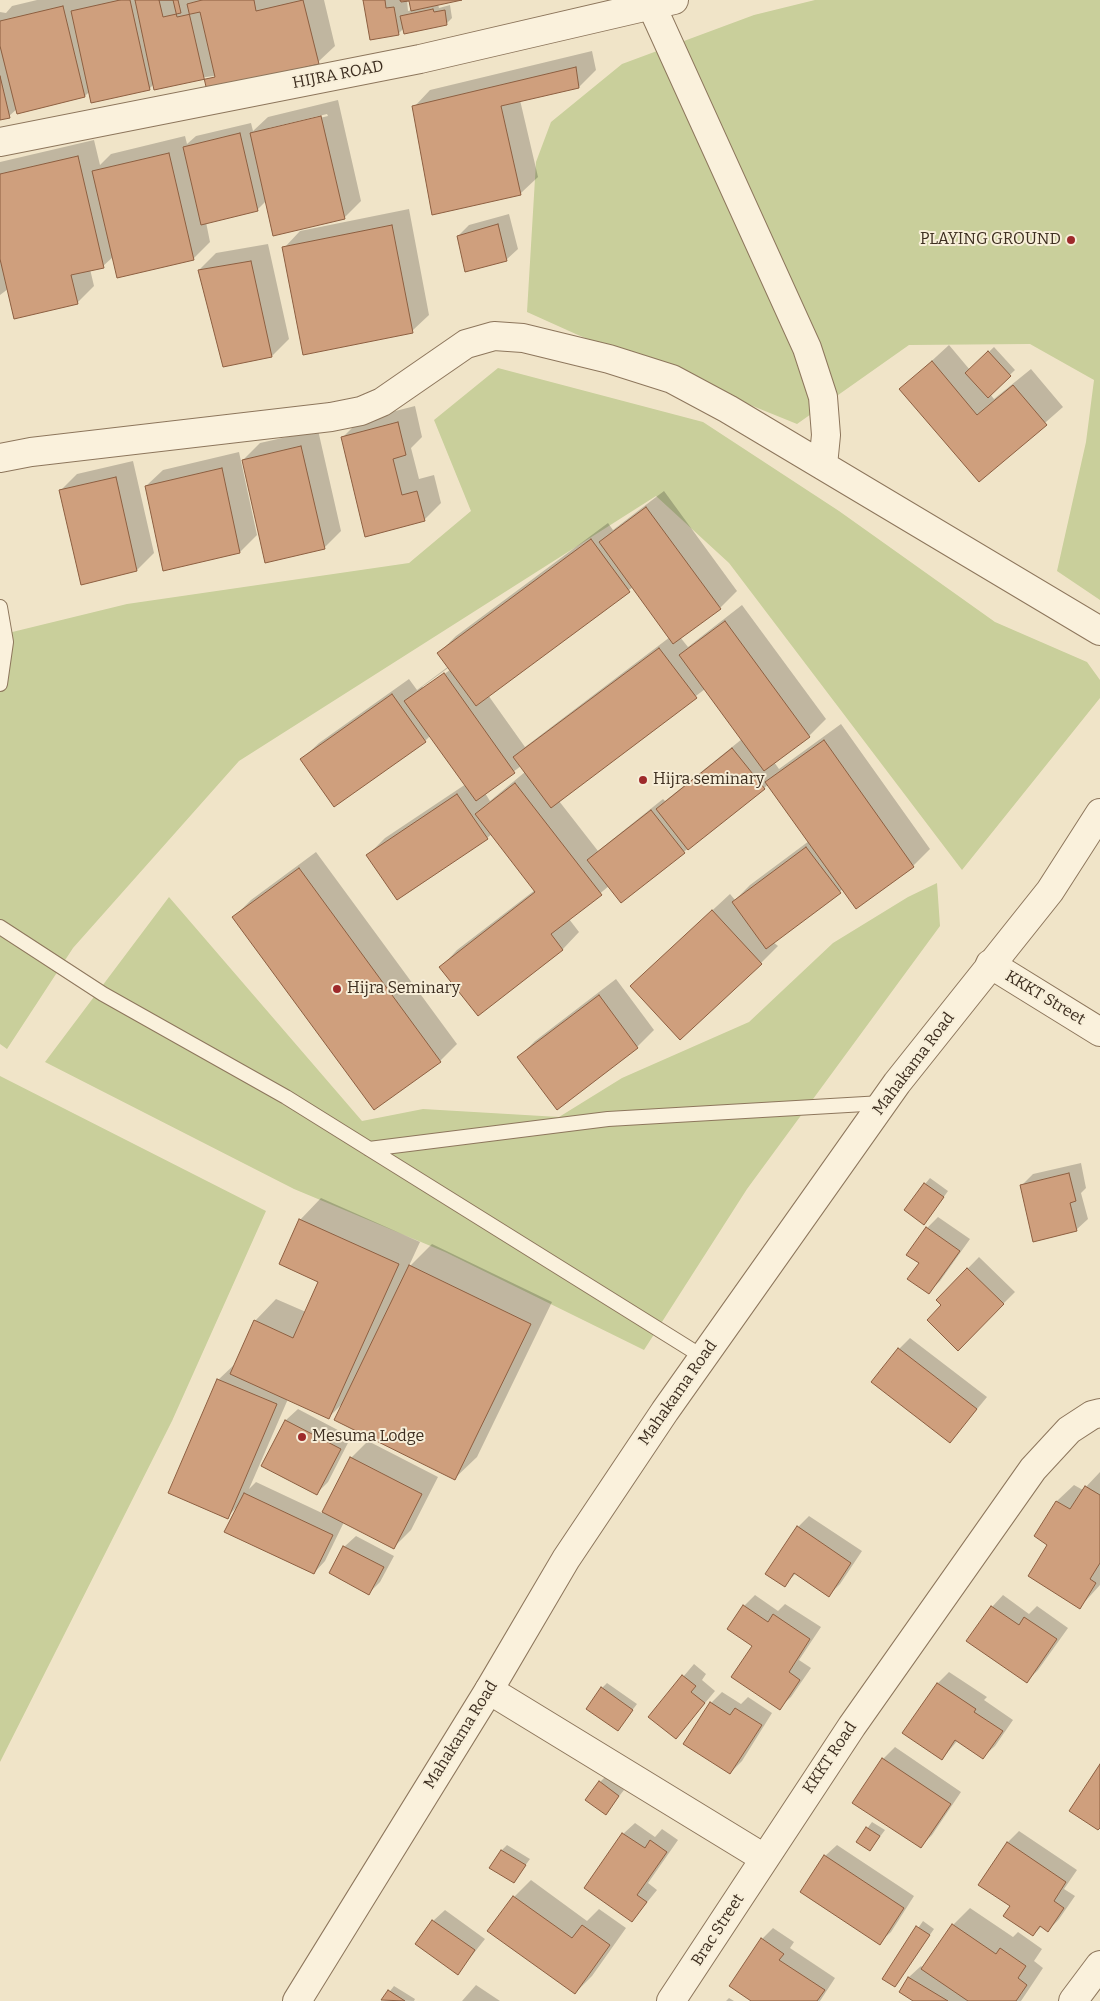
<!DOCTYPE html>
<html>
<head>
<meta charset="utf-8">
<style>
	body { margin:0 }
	canvas { display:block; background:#f0e4c8 }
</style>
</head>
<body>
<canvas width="1100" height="2001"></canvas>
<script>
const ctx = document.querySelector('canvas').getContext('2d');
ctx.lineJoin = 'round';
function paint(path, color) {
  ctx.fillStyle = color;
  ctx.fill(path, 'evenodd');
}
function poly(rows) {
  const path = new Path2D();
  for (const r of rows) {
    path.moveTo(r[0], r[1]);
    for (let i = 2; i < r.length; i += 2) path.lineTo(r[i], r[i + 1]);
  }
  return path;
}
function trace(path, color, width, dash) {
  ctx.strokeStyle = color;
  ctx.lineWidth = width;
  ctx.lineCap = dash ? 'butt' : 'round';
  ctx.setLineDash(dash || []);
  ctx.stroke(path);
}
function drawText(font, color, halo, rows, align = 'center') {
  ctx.font = font + ' Bitter,serif';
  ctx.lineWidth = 4;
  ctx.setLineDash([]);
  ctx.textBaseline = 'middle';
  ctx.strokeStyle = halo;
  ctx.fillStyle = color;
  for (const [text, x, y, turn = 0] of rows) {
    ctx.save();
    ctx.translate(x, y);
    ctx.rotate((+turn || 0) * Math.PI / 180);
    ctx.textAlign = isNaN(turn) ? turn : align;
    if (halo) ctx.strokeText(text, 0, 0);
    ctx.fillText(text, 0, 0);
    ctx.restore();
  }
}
paint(poly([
	[815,0,1100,0,1100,600,1057,571,1086,442,1094,380,1030,344,909,345,797,424,578,335,527,312,536,162,551,122,622,64,754,15],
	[498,368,703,422,839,511,995,622,1087,662,1100,680,1100,698,962,870,729,563,656,496,239,761,73,948,7,1049,0,1044,0,635,127,604,409,563,471,511,434,420],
	[937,883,940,926,747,1189,644,1350,445,1252,294,1189,45,1062,169,897,362,1121,423,1109,559,1117,622,1078,749,1022,833,943,908,897],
	[0,1076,266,1211,172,1421,0,1762]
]), '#c9cf9b');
paint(poly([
	[37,0,324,0,335,46,318,62,154,84,149,89,90,91,85,96,17,109,9,116,0,119,0,12,6,13,12,6],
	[364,0,407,0,408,11,413,10,411,0,456,0,438,4,439,8,450,5,452,18,447,23,404,28,398,34],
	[592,51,596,70,579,87,520,100,538,177,521,193,433,213,414,107,430,90],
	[338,100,361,201,344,218,266,201,257,210,206,222,210,242,193,259,113,257,103,266,90,269,94,286,77,303,8,289,0,295,0,162,94,140,100,165,111,154,185,136,187,144,196,136,251,123,253,131,268,117],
	[327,114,328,116,269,130,269,128],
	[409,209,429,315,412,331,284,248,300,231],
	[509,214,518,249,506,260,458,236,469,225],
	[268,244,289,339,272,356,223,366,199,270,216,253],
	[949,345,970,370,994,347,1015,370,990,394,994,399,1031,369,1063,407,979,481,901,389],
	[415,406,422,437,411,448,419,479,434,475,441,503,425,519,366,535,343,437,360,420],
	[318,430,341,531,324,548,243,460,260,443],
	[239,452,257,535,240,552,146,486,163,470],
	[133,461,154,553,137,570,60,491,77,474],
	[664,491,737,591,720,608,680,637,688,647,742,605,826,719,809,736,774,762,779,769,841,724,930,849,913,866,856,907,843,889,773,942,778,946,761,963,649,969,730,894,735,900,750,885,809,841,769,784,621,902,609,886,569,919,579,932,563,949,478,1015,441,967,457,950,535,890,492,834,487,838,368,855,385,838,466,784,431,735,425,741,302,759,319,743,409,679,417,690,449,666,439,653,456,636,608,523,613,530],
	[633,587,670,637,525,747,488,695],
	[448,668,450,670,424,688,422,687],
	[705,689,742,739,665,801,663,799,598,851,559,801],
	[521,766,525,772,490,801,485,793],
	[316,852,457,1044,440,1061,234,917,251,900],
	[616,979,654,1030,637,1047,557,1108,518,1058,535,1041],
	[1081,1163,1086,1188,1081,1193,1088,1219,1076,1230,1022,1185,1033,1174],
	[930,1178,948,1191,929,1218,925,1184],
	[321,1198,420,1242,408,1268,432,1244,552,1302,477,1457,455,1478,343,1403,329,1417,288,1399,249,1489,256,1482,322,1513,351,1458,368,1441,438,1477,411,1530,394,1547,344,1522,325,1561,314,1573,237,1507,227,1517,218,1380,236,1363,255,1321,276,1299,306,1312,320,1281,300,1220],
	[938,1217,970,1239,940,1281,929,1292,920,1262,927,1228],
	[979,1257,1015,1292,958,1349,942,1305,937,1300],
	[910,1338,987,1397,950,1442,899,1349],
	[298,1409,351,1437,328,1482,317,1493,262,1466,286,1420],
	[1100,1472,1100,1585,1080,1607,1049,1544,1036,1536,1057,1501,1074,1485,1083,1490],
	[809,1516,862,1551,840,1584,829,1595,796,1573,785,1585,798,1527],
	[356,1536,394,1556,380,1582,369,1593,344,1547],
	[755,1595,778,1611,785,1604,821,1627,799,1660,811,1668,791,1697,779,1708,754,1646,744,1606],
	[1003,1595,1029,1614,1037,1606,1068,1628,1038,1670,1027,1681,992,1607],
	[694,1664,706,1674,702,1680,715,1691,676,1738,650,1716],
	[949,1672,987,1697,984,1700,1013,1720,995,1746,983,1757,958,1740,942,1759,938,1683],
	[607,1683,637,1704,618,1729,602,1688],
	[722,1692,741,1704,748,1697,772,1713,742,1761,730,1773,711,1703],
	[895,1747,961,1792,932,1835,920,1847,854,1802,883,1759],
	[605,1777,624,1790,606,1813,600,1782],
	[872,1822,885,1830,870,1850,858,1841],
	[635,1823,655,1837,662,1829,678,1840,648,1883,657,1890,632,1921,623,1834],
	[1019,1831,1077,1870,1064,1889,1075,1896,1059,1919,1048,1931,1042,1926,1033,1935,1012,1906,980,1884,1008,1842],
	[507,1845,530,1859,514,1881,502,1850],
	[837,1845,914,1896,891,1932,879,1943,802,1891,825,1856],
	[531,1880,587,1921,599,1909,626,1928,592,1976,575,1993,489,1931,514,1897],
	[970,1908,1013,1937,1018,1932,1042,1949,1034,1961,1043,1968,1021,2001,916,2001,901,1992,909,1977,921,1966,923,1968,953,1925],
	[445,1910,485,1939,458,1973,433,1921],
	[923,1921,934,1929,895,1985,884,1978],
	[773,1928,794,1942,790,1948,835,1978,820,2001,753,2001,762,1939],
	[476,1985,500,2001,462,2001],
	[394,1986,415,1999,414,2001,383,2000],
	[729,1998,734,2001,726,2001]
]), '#0003');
const building = poly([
	[120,0,130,0,150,90,91,103,71,11,120,0],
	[135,0,173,0,177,17,200,12,215,77,154,90,135,0],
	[159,0,178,0,181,13,163,17,159,0],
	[202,0,254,0,256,11,303,0,319,64,207,91,187,4,202,0],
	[363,0,385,0,386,8,394,7,399,35,370,40,363,0],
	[400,0,462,0,411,11,409,1,401,2,400,0],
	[63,6,85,97,17,114,0,46,0,21,63,6],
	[433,9,434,12,445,10,447,25,404,34,400,16,433,9],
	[576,67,579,88,501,106,521,195,432,215,412,106,576,67],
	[0,76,10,118,0,120,0,76],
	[321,116,345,219,273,236,250,133,321,116],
	[240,133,258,211,201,225,183,147,240,133],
	[169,153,194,260,117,278,92,171,169,153],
	[78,156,104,268,71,275,78,304,14,319,0,259,0,174,78,156],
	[498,224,507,261,465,272,457,236,498,224],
	[392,225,413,333,303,355,282,247,392,225],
	[251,261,272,357,223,367,198,270,251,261],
	[988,351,1011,376,988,398,965,373,988,351],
	[932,361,977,415,1013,385,1047,425,979,482,899,389,932,361],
	[398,422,406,455,393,459,402,495,417,491,425,521,365,537,341,437,398,422],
	[301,446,325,549,265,563,242,460,301,446],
	[222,468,240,553,163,571,145,486,222,468],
	[116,477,137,571,81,585,59,490,116,477],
	[646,507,721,609,673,644,599,542,646,507],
	[591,539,630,592,476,706,437,653,591,539],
	[725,621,810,737,764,771,679,655,725,621],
	[659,648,697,698,551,808,513,757,659,648],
	[444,673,515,773,476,801,404,701,444,673],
	[392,694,426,742,334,807,300,759,392,694],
	[824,740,914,867,856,909,765,782,824,740],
	[732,748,765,789,688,850,656,809,732,748],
	[515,783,602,895,551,934,563,950,478,1016,439,967,535,892,475,814,515,783],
	[457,794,488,839,397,900,366,855,457,794],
	[651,810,685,853,621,903,587,860,651,810],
	[806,847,841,893,766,949,732,902,806,847],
	[299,868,441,1062,374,1110,232,917,299,868],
	[712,910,762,964,680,1040,630,986,712,910],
	[599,995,638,1048,557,1110,517,1057,599,995],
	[1069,1173,1076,1201,1070,1203,1077,1231,1033,1242,1020,1185,1069,1173],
	[924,1183,944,1197,924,1225,904,1210,924,1183],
	[299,1219,399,1264,329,1419,230,1374,254,1320,293,1338,318,1282,279,1264,299,1219],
	[926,1227,960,1251,929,1294,907,1279,919,1263,906,1255,926,1227],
	[409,1265,531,1324,455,1480,334,1420,409,1265],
	[967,1268,1004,1304,958,1351,927,1320,941,1305,936,1300,967,1268],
	[898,1348,977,1409,950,1443,871,1382,898,1348],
	[217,1379,277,1404,228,1519,168,1493,217,1379],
	[285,1420,341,1449,317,1495,261,1466,285,1420],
	[350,1457,422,1494,394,1549,322,1512,350,1457],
	[1085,1486,1100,1495,1100,1563,1090,1579,1096,1583,1080,1609,1028,1576,1047,1545,1034,1536,1056,1501,1070,1509,1085,1486],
	[244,1493,333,1535,314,1574,224,1532,244,1493],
	[797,1526,851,1563,829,1597,794,1573,785,1587,765,1574,797,1526],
	[343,1546,384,1567,369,1595,329,1573,343,1546],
	[743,1605,768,1622,773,1614,810,1639,789,1672,800,1680,780,1710,731,1677,752,1646,727,1629,743,1605],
	[991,1606,1019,1625,1024,1617,1057,1639,1027,1683,966,1641,991,1606],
	[682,1675,696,1686,691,1692,705,1703,676,1739,648,1717,682,1675],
	[937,1683,976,1709,974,1712,1003,1731,983,1759,955,1740,942,1760,902,1733,937,1683],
	[601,1687,633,1710,618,1731,586,1709,601,1687],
	[710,1702,730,1715,735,1708,762,1725,730,1774,683,1744,710,1702],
	[882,1758,951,1804,921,1848,852,1803,882,1758],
	[1100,1764,1100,1828,1098,1830,1069,1811,1100,1764],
	[599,1781,619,1796,606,1815,585,1800,599,1781],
	[866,1827,880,1836,870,1851,856,1842,866,1827],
	[622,1833,645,1848,650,1840,667,1852,637,1895,647,1902,632,1922,584,1888,622,1833],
	[1007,1842,1066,1882,1054,1901,1064,1908,1048,1932,1040,1926,1033,1936,1003,1916,1010,1906,978,1885,1007,1842],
	[501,1850,526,1865,514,1883,489,1868,501,1850],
	[824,1855,904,1908,880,1945,800,1892,824,1855],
	[513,1896,572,1938,582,1925,610,1945,575,1994,487,1931,513,1896],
	[432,1920,475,1950,458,1975,415,1944,432,1920],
	[952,1924,996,1954,1000,1948,1026,1966,1018,1978,1027,1985,1016,2001,968,2001,921,1969,952,1924],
	[916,1926,930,1935,895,1987,882,1979,916,1926],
	[761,1938,784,1954,779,1960,825,1990,817,2001,751,2001,729,1986,761,1938],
	[908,1977,948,2001,913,2001,899,1992,908,1977],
	[388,1990,405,2001,381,2000,388,1990]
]);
paint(building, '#cf9f7d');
trace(building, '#8d5f41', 1);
const service = poly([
	[0,607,6,642,0,684],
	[0,927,103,994,286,1097,703,1357],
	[369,1149,608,1119,882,1103]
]);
const minor = poly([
	[649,0,807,348,823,397,826,435,823,465],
	[0,142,420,59,674,0],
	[0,458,31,452,331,417,361,411,382,402,466,344,494,336,523,338,609,359,672,379,728,409,1100,631],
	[990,964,1100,1032],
	[489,1690,764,1858],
	[671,2001,852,1726,1033,1469,1069,1430,1092,1415,1100,1413],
	[1073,2001,1100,1965]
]);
const tertiary = poly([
	[297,2001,489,1690,566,1559,665,1411,897,1083,1050,891,1100,813]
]);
trace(service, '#8d765c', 16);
trace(minor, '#8d765c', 30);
trace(tertiary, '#8d765c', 30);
trace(service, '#faf1dc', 14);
trace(minor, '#faf1dc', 28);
trace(tertiary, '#faf1dc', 28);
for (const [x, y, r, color] of [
	[1071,240,5,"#9e2a2b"],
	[643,780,5,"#9e2a2b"],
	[337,989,5,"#9e2a2b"],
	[302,1437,5,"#9e2a2b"]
]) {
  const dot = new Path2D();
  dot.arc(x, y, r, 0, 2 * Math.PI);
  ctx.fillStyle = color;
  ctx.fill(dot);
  trace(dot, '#f7eed8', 2);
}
drawText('16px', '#3d2e20', '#f7eed8', [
	["HIJRA ROAD",338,75,-11],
	["KKKT Street",1045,998,31],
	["Mahakama Road",914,1064,-53],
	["Mahakama Road",678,1393,-55],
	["Mahakama Road",461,1735,-58],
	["KKKT Road",830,1758,-56],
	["Brac Street",718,1930,-57]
]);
drawText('16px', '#3d2e20', '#f7eed8', [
	["PLAYING GROUND",1061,240,"right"],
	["Hijra seminary",653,780],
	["Hijra Seminary",347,989],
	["Mesuma Lodge",312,1437]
], 'left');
</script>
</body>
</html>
